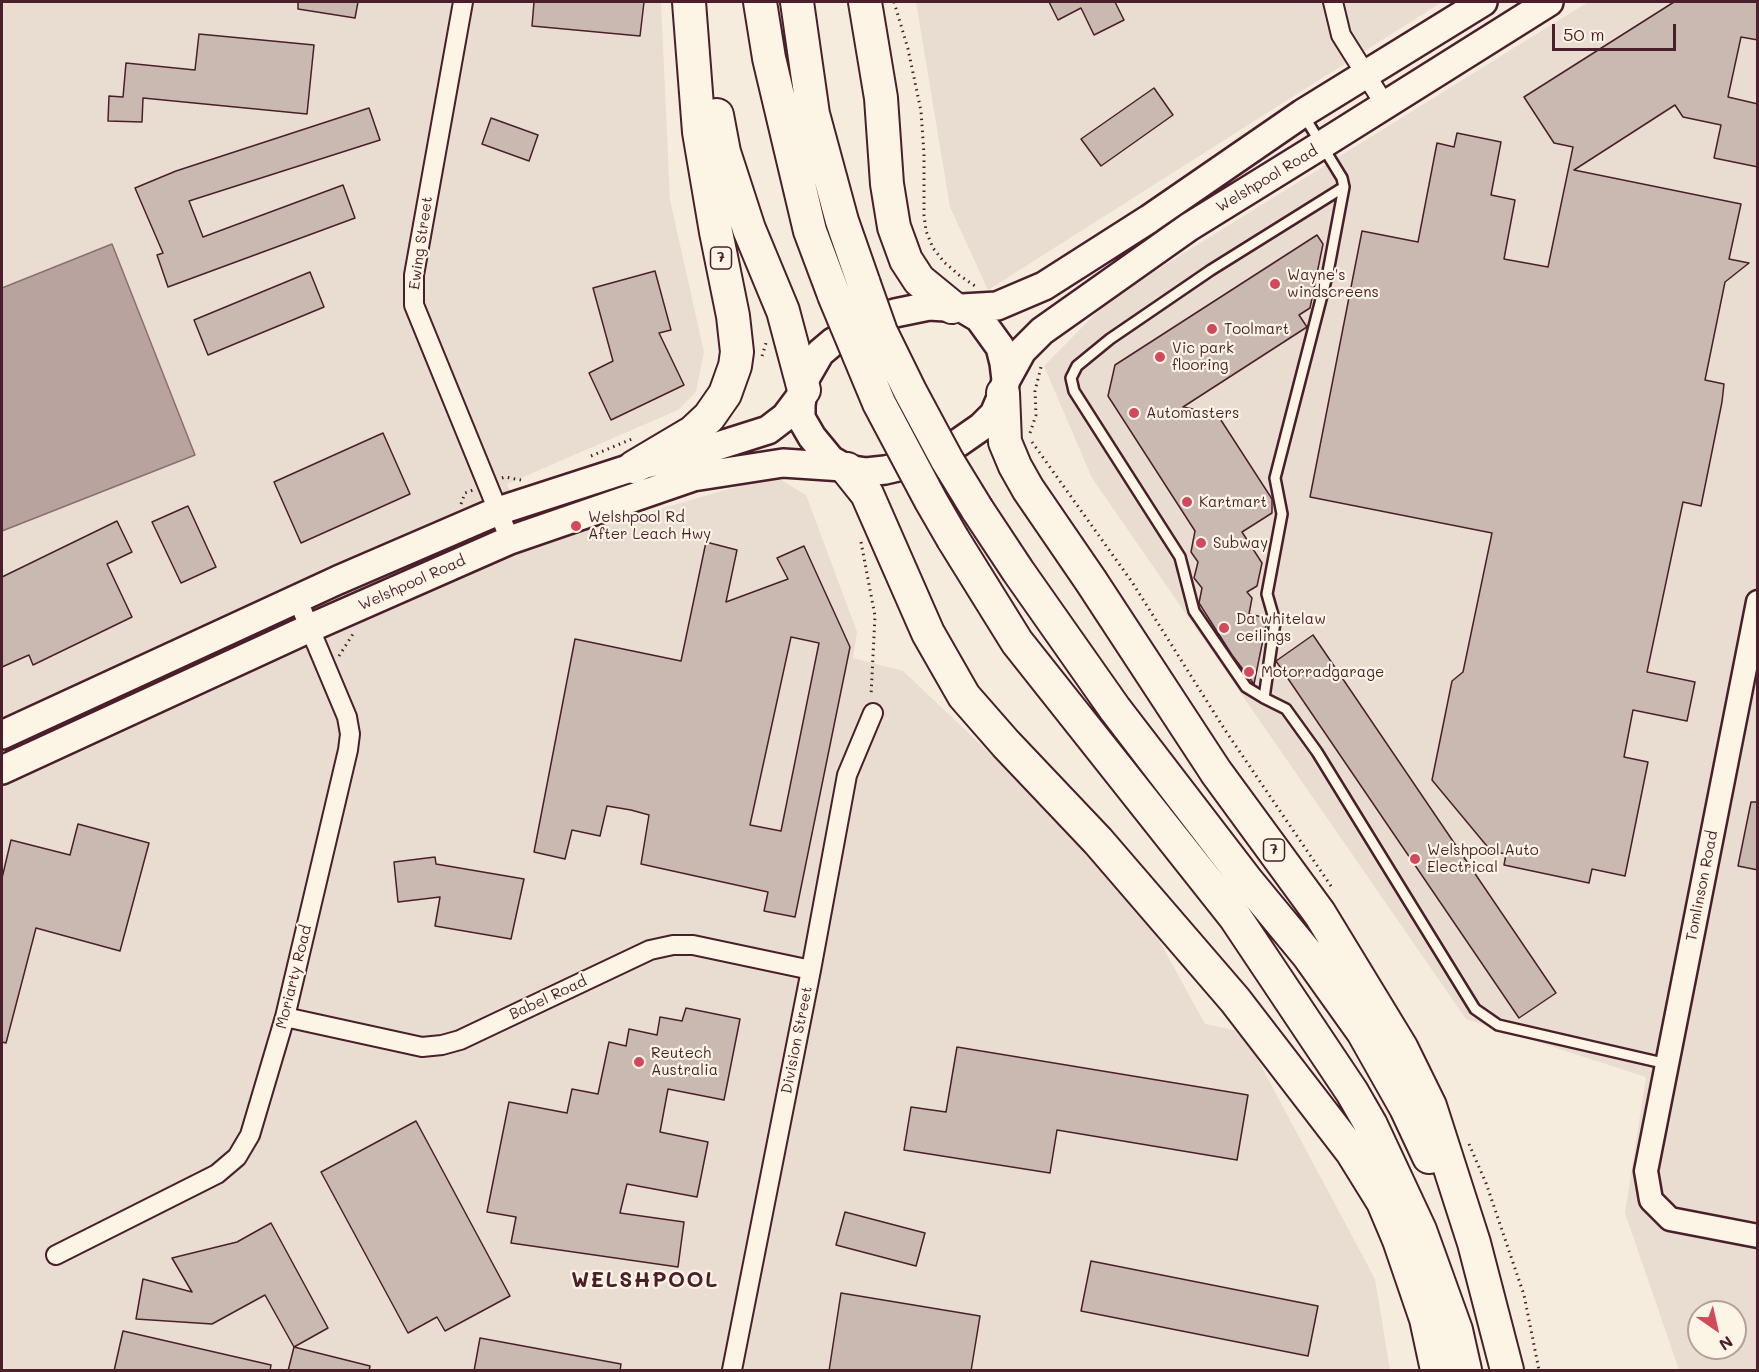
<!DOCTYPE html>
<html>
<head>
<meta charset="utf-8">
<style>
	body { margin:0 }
	#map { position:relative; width:1759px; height:1372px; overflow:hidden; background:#f5ecde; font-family:Mali,sans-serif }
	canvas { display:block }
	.frame { position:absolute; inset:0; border:3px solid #4a1f2b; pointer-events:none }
	.north { position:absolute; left:1687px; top:1300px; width:60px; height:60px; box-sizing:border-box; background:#fcf5e5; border:2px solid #b59f9b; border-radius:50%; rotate:146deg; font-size:16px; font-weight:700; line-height:24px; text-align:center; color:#4a1f2b }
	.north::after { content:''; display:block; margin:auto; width:21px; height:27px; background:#d1495b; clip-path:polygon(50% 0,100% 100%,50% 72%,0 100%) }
	.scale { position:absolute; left:1552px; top:24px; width:124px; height:27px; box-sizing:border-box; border:3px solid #4a1f2b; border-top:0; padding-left:8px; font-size:18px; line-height:21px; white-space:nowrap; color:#4a1f2b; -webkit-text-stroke:4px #fcf5e5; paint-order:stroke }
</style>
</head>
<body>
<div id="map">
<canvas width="1759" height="1372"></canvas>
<div class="frame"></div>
<div class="north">N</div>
<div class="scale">50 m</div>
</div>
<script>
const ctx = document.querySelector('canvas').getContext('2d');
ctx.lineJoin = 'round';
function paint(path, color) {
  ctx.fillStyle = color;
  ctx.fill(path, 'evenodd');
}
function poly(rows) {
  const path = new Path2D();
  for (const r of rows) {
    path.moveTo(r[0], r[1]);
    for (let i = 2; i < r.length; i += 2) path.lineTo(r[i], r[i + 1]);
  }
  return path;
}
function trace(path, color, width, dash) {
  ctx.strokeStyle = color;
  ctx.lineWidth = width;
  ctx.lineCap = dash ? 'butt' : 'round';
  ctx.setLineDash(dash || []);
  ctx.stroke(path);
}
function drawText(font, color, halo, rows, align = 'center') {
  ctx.font = font + ' Mali,sans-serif';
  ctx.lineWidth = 4.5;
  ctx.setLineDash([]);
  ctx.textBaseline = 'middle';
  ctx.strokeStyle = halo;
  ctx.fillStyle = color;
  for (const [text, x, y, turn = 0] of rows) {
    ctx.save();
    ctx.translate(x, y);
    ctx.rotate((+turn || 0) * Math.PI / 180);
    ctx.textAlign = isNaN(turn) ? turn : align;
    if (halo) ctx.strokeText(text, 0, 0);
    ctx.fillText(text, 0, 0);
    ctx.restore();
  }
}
paint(poly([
	[2,2,661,2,670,200,704,352,696,392,678,410,507,484,532,546,774,476,806,495,857,632,853,658,903,671,1128,884,1205,1024,1243,1032,1375,1279,1390,1370,2,1370],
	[916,2,1442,2,988,290,950,207],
	[1588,2,1757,2,1757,1370,1679,1370,1625,1213,1646,1077,1466,1019,1092,478,1044,366,1110,299],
	[1699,1312,1735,1312,1735,1348,1699,1348]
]), '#e8ddd0');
const water = poly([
	[112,244,195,455,2,531,2,288,112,244]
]);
paint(water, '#b8a39e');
trace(water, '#8c6e70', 1.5);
const building = poly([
	[298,2,358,2,355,18,298,9,298,2],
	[534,2,644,2,640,36,532,26,534,2],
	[1049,2,1115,2,1124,20,1094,35,1081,8,1058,20,1049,2],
	[1674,2,1758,2,1758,40,1741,37,1728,97,1758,104,1758,167,1714,158,1721,125,1683,117,1675,105,1574,170,1741,204,1729,259,1749,263,1725,282,1705,380,1724,384,1722,402,1701,506,1683,502,1647,672,1695,682,1687,721,1633,710,1624,757,1648,762,1625,876,1592,869,1589,883,1504,865,1506,854,1491,851,1432,780,1452,681,1463,672,1492,533,1310,497,1362,231,1418,242,1437,143,1454,147,1457,133,1501,142,1491,195,1515,200,1504,259,1548,267,1573,147,1554,143,1524,97,1674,2],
	[199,34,314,45,307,114,143,98,142,122,108,121,109,96,123,97,126,63,195,70,199,34],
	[1154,88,1173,115,1101,166,1081,139,1154,88],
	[369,108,380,140,189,201,203,237,343,185,355,218,168,287,157,255,163,253,135,188,176,171,369,108],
	[491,118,538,135,529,161,482,144,491,118],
	[1317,235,1323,244,1310,308,1299,315,1307,327,1183,407,1217,414,1272,499,1272,513,1242,532,1262,563,1257,586,1247,592,1252,598,1249,614,1267,618,1267,620,1254,684,1232,655,1199,603,1202,588,1194,578,1198,562,1191,552,1195,531,1108,396,1115,365,1317,235],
	[655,271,671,330,659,333,684,385,611,420,589,373,613,361,593,288,655,271],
	[310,272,324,307,208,355,194,320,310,272],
	[383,433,410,494,301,543,274,482,383,433],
	[188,506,216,567,181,583,152,522,188,506],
	[117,521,132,552,107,564,132,617,33,665,29,655,2,667,2,577,117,521],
	[706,542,737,550,726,602,788,579,777,558,804,546,850,647,795,917,764,911,768,892,641,864,649,815,631,810,607,806,600,836,572,830,565,859,534,852,575,639,681,661,706,542],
	[791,637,819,643,781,831,750,825,791,637],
	[1313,635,1556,993,1519,1018,1276,661,1313,635],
	[1751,802,1758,802,1758,870,1738,866,1751,802],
	[78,824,149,843,120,951,36,928,6,1043,2,1042,2,878,11,840,70,855,78,824],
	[435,857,436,864,524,879,511,939,435,926,440,897,398,902,394,862,435,857],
	[686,1008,740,1019,724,1100,668,1089,660,1132,708,1142,697,1197,627,1184,620,1213,684,1222,678,1267,511,1243,516,1217,487,1212,509,1102,567,1113,572,1089,598,1094,609,1042,626,1046,629,1029,657,1035,660,1017,682,1021,686,1008],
	[957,1047,1248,1095,1237,1160,1057,1130,1050,1173,904,1150,911,1107,946,1112,957,1047],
	[416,1121,510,1296,445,1331,437,1317,408,1333,321,1172,416,1121],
	[845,1212,925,1233,916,1266,836,1245,845,1212],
	[271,1223,328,1328,294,1347,265,1295,212,1324,136,1319,143,1279,192,1292,172,1258,237,1242,271,1223],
	[1091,1261,1318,1306,1308,1356,1081,1311,1091,1261],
	[841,1293,980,1316,971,1371,829,1371,841,1293],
	[123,1331,271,1365,270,1371,114,1371,123,1331],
	[480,1338,621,1364,620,1371,474,1371,480,1338],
	[294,1347,370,1366,369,1371,288,1371,294,1347]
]);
paint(building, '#cab9b1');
trace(building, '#4a1f2b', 1.5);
const service = poly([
	[1304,116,1342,178,1344,187],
	[1264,698,1275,622,1267,594,1282,514,1275,478,1328,272,1344,187,1211,270,1110,339,1077,366,1071,378,1074,391,1180,557,1194,611,1246,687,1264,698,1286,709,1317,752,1475,1009,1498,1025,1667,1064]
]);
const minor = poly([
	[463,2,414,275,414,305,510,540],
	[1333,2,1341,35,1385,105],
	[285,1017,422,1047,442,1045,460,1040,650,950,673,945,693,945,811,970],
	[56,1255,217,1174,237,1157,250,1135,285,1017,348,750,350,734,347,717,297,598],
	[732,1370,811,970,847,775,873,713]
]);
const tertiary = poly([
	[1758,602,1646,1171,1651,1200,1670,1219,1758,1236]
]);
const primary = poly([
	[962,308,997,306,1044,286,1149,219,1303,113,1483,2],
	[1006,380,1004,363,1000,347,979,318,962,308,929,306,895,313,867,323,833,342,820,353,805,379,801,405,801,418,812,437,831,460,847,469,866,472,885,470,907,465,958,443,981,427,994,414,1003,393,1006,380,1022,351,1042,331,1189,227,1323,144,1549,2],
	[2,735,338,580,498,511,634,467,708,449,768,430,785,417,803,393],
	[2,770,310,628,510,540,693,477,783,463,843,467]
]);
const motorway = poly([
	[760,2,769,58,810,231,834,295],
	[797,2,813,114,842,221,864,284],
	[865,2,881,98,887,184,894,227,906,260,919,280,952,307],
	[717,115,724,152,749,229,783,311,804,390],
	[1003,393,1005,442,1015,466,1028,489,1091,581,1216,772,1320,914,1401,1047,1430,1106,1474,1243,1507,1370],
	[634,467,693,432,709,417,725,394,735,366,737,352,733,316,716,232,699,132,689,2],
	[847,469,867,494,928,633,964,696,1006,744,1098,841,1235,1000,1352,1152,1383,1202,1399,1240,1426,1319,1437,1370],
	[977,509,1018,571,1115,709,1247,881,1308,955,1363,1032,1406,1108,1429,1157],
	[953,539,1017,642,1235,917,1352,1092,1371,1125,1420,1230,1456,1330,1465,1370]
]);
trace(service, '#4a1f2b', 14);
trace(minor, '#4a1f2b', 22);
trace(tertiary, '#4a1f2b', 27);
trace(primary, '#4a1f2b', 32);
trace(motorway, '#4a1f2b', 36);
trace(poly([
	[894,2,908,49,921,111,924,154,924,215,926,231,933,248,944,262,959,275,975,286],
	[762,356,766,343],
	[1030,433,1036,415,1035,391,1042,363],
	[1032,442,1132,582,1225,730,1333,889],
	[591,456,632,439],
	[502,478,505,477,521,480],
	[461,504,465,493,473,490],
	[861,542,875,616,871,696],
	[339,656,353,634],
	[1469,1144,1486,1183,1524,1295,1539,1370]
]), '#4a1f2b', 3, [1.5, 4.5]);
trace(service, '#fcf5e5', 9);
trace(minor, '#fcf5e5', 18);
trace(tertiary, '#fcf5e5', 22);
trace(primary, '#fcf5e5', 27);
trace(motorway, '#fcf5e5', 32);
const motorwayBridge = poly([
	[864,284,881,332,910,391,947,460,977,509],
	[834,295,879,403,931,501,953,539]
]);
trace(motorwayBridge, '#4a1f2b', 36, []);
trace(motorwayBridge, '#fcf5e5', 32);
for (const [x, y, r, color] of [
	[1275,284,6,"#d1495b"],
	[1212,329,6,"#d1495b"],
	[1160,357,6,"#d1495b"],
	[1134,413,6,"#d1495b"],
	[1187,502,6,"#d1495b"],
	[576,526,6,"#d1495b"],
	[1201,543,6,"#d1495b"],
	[1224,628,6,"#d1495b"],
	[1249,672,6,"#d1495b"],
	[1415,859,6,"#d1495b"],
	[639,1062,6,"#d1495b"]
]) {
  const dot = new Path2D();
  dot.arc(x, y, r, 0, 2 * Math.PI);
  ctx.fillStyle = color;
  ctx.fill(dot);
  trace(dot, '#fcf5e5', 2);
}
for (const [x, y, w] of [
	[721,258,21],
	[1274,850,21]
]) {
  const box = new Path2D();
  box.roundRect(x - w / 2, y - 11, w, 22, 4.5);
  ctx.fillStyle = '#fcf5e5';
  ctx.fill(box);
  trace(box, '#4a1f2b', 1.5);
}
drawText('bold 14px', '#4a1f2b', null, [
	["7",721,258],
	["7",1274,850]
]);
drawText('15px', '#4a1f2b', '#fcf5e5', [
	["Welshpool Road",1267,179,-31],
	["Ewing Street",421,243,-82],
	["Welshpool Road",412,583,-24],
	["Tomlinson Road",1702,886,-79],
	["Moriarty Road",294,977,-76],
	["Babel Road",548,998,-25],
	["Division Street",797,1040,-79]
]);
drawText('15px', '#4a1f2b', '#fcf5e5', [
	["Wayne's",1287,275],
	["windscreens",1287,292],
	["Toolmart",1224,329],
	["Vic park",1172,348],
	["flooring",1172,365],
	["Automasters",1146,413],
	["Kartmart",1199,502],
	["Welshpool Rd",588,517],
	["After Leach Hwy",588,534],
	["Subway",1213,543],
	["Da whitelaw",1236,619],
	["ceilings",1236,636],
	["Motorradgarage",1261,672],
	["Welshpool Auto",1427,850],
	["Electrical",1427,867],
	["Reutech",651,1053],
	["Australia",651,1070]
], 'left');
ctx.letterSpacing = '1.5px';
drawText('bold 21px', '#4a1f2b', '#fcf5e5', [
	["WELSHPOOL",645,1281]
]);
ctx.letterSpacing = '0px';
</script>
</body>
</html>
